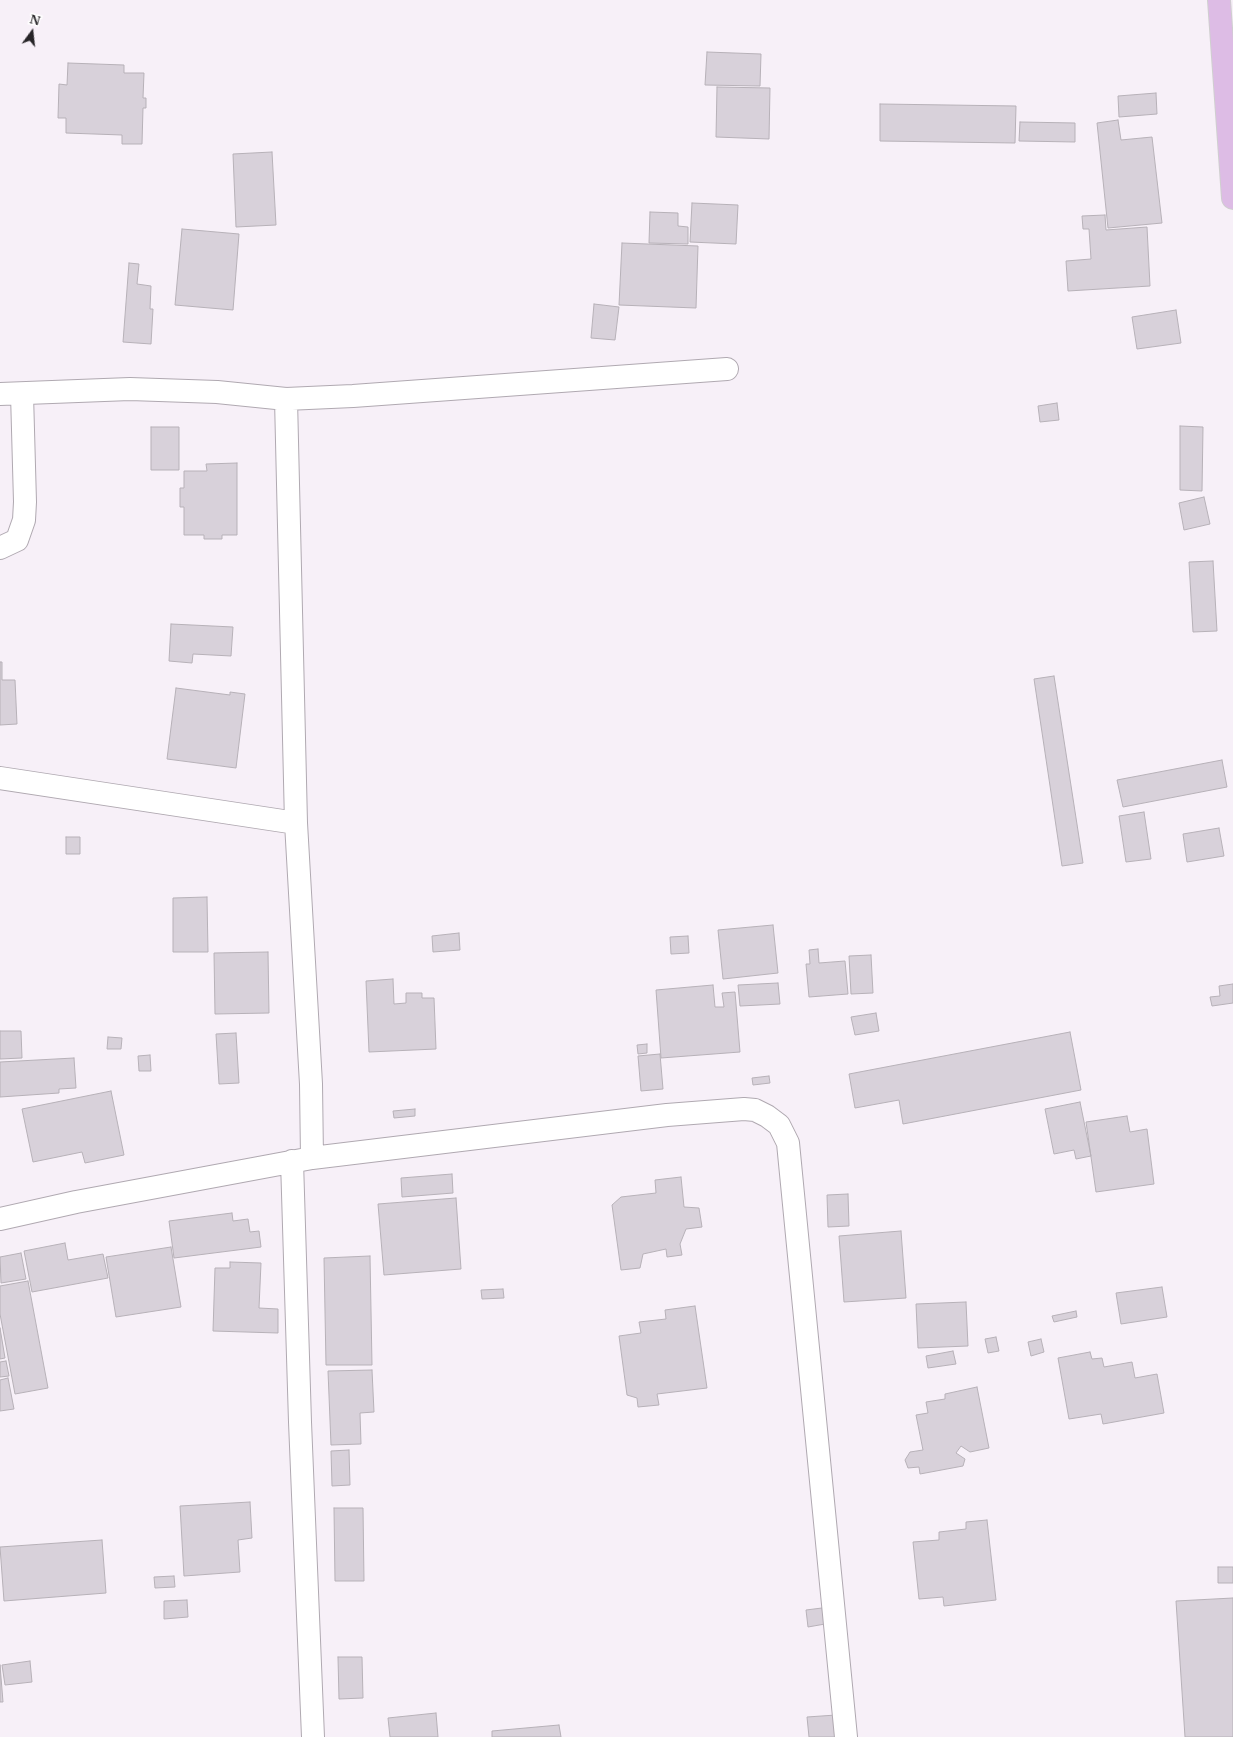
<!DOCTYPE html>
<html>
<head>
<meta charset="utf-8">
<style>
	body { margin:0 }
	#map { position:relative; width:1233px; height:1737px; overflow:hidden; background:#f7f0f8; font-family:"Libre Baskerville",serif }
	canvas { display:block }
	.north { position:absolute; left:12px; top:12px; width:40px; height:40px; -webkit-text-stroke:3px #fff; paint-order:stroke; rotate:15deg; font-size:11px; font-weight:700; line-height:16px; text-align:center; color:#262427 }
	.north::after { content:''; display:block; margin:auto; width:14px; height:18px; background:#262427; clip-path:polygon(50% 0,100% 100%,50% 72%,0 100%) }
</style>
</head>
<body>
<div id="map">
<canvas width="1233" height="1737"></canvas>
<div class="north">N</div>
</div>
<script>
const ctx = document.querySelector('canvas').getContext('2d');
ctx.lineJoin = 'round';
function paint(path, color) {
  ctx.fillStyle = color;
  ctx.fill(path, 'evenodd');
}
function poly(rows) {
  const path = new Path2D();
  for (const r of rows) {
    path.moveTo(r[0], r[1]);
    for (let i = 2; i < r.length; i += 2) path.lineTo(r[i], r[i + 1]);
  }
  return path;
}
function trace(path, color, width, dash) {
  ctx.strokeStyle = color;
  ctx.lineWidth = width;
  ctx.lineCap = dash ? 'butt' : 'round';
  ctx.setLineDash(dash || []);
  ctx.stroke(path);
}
const building = poly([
	[707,52,761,54,760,86,705,85,707,52],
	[68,63,124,65,124,73,144,73,143,98,146,98,146,108,143,108,142,144,122,144,122,135,66,133,66,118,58,118,59,84,67,85,68,63],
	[717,87,770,88,769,139,716,137,717,87],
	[1156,93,1157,114,1119,117,1118,96,1156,93],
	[880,104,1016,106,1015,143,880,141,880,104],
	[1118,120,1121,140,1152,137,1162,223,1108,228,1097,123,1118,120],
	[1020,122,1075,123,1075,142,1019,141,1020,122],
	[272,152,276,225,236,227,233,154,272,152],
	[692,203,738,205,736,244,690,242,692,203],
	[650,212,678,213,678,226,688,227,688,244,649,243,650,212],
	[1105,215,1106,230,1147,227,1150,286,1068,291,1066,261,1091,259,1089,229,1083,229,1082,216,1105,215],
	[182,229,239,234,233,310,175,305,182,229],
	[622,243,698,246,696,308,619,305,622,243],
	[129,263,139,264,137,284,151,286,150,309,153,309,151,344,123,342,129,263],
	[594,304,619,307,615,340,591,338,594,304],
	[1176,310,1181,343,1137,349,1132,317,1176,310],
	[1057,403,1059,420,1040,422,1038,406,1057,403],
	[1180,426,1203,427,1202,491,1180,490,1180,426],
	[151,427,179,427,179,470,151,470,151,427],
	[237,463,237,535,222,535,222,539,204,539,204,535,184,535,184,507,180,507,180,488,184,488,184,471,207,471,206,464,237,463],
	[1204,497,1210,524,1184,530,1179,503,1204,497],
	[1213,561,1217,631,1193,632,1189,562,1213,561],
	[171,624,233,627,231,656,193,654,192,663,169,661,171,624],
	[0,662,2,662,2,680,15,680,17,724,0,725,0,662],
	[1054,676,1083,863,1062,866,1034,679,1054,676],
	[176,688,230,695,230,692,245,694,236,768,167,759,176,688],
	[1222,760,1227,787,1123,807,1117,780,1222,760],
	[1144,812,1151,859,1126,862,1119,816,1144,812],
	[1219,828,1224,856,1187,862,1183,834,1219,828],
	[66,837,80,837,80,854,66,854,66,837],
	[207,897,208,952,173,952,173,898,207,897],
	[773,925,778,973,723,979,718,930,773,925],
	[459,933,460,950,433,952,432,936,459,933],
	[688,936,689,953,671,954,670,937,688,936],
	[818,949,819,963,845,961,848,994,809,997,806,964,810,964,809,950,818,949],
	[268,952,269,1013,215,1014,214,953,268,952],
	[871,955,873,993,851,994,849,956,871,955],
	[393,979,394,1004,406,1003,406,993,422,993,422,998,434,998,436,1049,369,1052,366,981,393,979],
	[778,983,780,1004,740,1006,738,985,778,983],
	[1233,984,1233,1003,1212,1006,1210,997,1220,996,1219,986,1233,984],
	[713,985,715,1007,724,1007,722,993,735,992,740,1052,661,1058,656,990,713,985],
	[876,1013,879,1031,855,1035,851,1017,876,1013],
	[0,1031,21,1031,22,1058,0,1059,0,1031],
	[1070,1032,1081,1090,903,1124,899,1100,855,1108,849,1074,1070,1032],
	[236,1033,239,1083,219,1084,216,1034,236,1033],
	[108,1037,122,1038,121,1049,107,1049,108,1037],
	[647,1044,647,1053,638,1054,637,1045,647,1044],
	[660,1054,663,1089,641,1091,638,1056,660,1054],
	[150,1055,151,1071,139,1071,138,1056,150,1055],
	[74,1058,76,1088,59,1089,59,1093,0,1097,0,1062,74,1058],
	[769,1076,770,1083,753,1085,752,1078,769,1076],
	[111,1091,124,1155,85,1163,82,1152,33,1162,22,1109,111,1091],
	[1080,1102,1091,1156,1076,1159,1074,1150,1054,1154,1045,1109,1080,1102],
	[415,1109,415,1116,394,1118,393,1111,415,1109],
	[1127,1116,1130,1132,1147,1129,1154,1184,1096,1192,1086,1122,1127,1116],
	[452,1174,453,1193,402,1197,401,1178,452,1174],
	[681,1177,684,1207,699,1208,702,1227,686,1229,680,1244,682,1255,667,1257,666,1249,643,1254,640,1268,621,1270,612,1205,621,1197,656,1193,655,1180,681,1177],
	[848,1194,849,1226,828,1227,827,1195,848,1194],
	[456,1198,461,1269,384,1275,378,1204,456,1198],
	[232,1213,233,1221,248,1219,250,1232,259,1231,261,1247,174,1258,169,1221,232,1213],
	[901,1231,906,1298,844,1302,839,1236,901,1231],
	[65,1243,68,1260,103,1254,108,1278,32,1292,24,1251,65,1243],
	[171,1247,181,1307,116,1317,106,1257,171,1247],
	[21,1253,26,1279,1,1283,0,1257,21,1253],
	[370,1256,372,1365,326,1365,324,1258,370,1256],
	[230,1262,261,1263,259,1308,278,1309,278,1333,213,1331,215,1268,230,1268,230,1262],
	[28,1281,48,1388,15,1394,0,1314,0,1286,28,1281],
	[1162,1287,1167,1317,1121,1324,1116,1293,1162,1287],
	[503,1289,504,1298,482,1299,481,1290,503,1289],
	[966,1302,968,1346,918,1348,916,1304,966,1302],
	[695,1306,707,1388,657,1394,659,1405,638,1407,637,1398,627,1395,619,1336,641,1333,639,1322,666,1319,665,1310,695,1306],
	[1076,1311,1077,1317,1054,1322,1052,1316,1076,1311],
	[0,1328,5,1358,0,1359,0,1328],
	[996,1337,999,1351,988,1353,985,1339,996,1337],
	[1041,1339,1044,1352,1031,1356,1028,1342,1041,1339],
	[953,1351,956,1364,928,1368,926,1356,953,1351],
	[1090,1352,1092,1359,1102,1358,1104,1367,1132,1362,1135,1378,1157,1374,1164,1413,1103,1424,1101,1414,1069,1419,1058,1358,1090,1352],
	[6,1361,9,1376,0,1377,0,1362,6,1361],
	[372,1370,374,1412,360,1413,361,1444,331,1445,328,1371,372,1370],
	[8,1378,14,1409,0,1411,0,1380,8,1378],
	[977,1387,989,1448,970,1452,961,1446,956,1453,965,1459,963,1466,920,1474,919,1467,908,1468,905,1460,910,1452,923,1450,916,1415,928,1413,926,1402,945,1399,945,1394,977,1387],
	[349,1450,350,1485,332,1486,331,1451,349,1450],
	[250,1502,252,1538,238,1540,240,1572,184,1576,180,1506,250,1502],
	[334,1508,363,1508,364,1581,335,1581,334,1508],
	[987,1520,996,1600,944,1606,943,1597,919,1599,913,1542,939,1540,939,1532,966,1529,966,1522,987,1520],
	[102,1540,106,1593,4,1601,0,1547,102,1540],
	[1218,1567,1233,1567,1233,1583,1218,1583,1218,1567],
	[174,1576,175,1587,155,1588,154,1577,174,1576],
	[1233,1598,1233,1737,1185,1737,1176,1601,1233,1598],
	[187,1600,188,1617,164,1619,164,1601,187,1600],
	[822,1608,825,1624,808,1627,806,1610,822,1608],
	[338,1657,362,1657,363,1698,339,1699,338,1657],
	[30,1661,32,1682,5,1685,2,1665,30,1661],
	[0,1665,3,1702,0,1702,0,1665],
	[436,1713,438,1737,390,1737,388,1718,436,1713],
	[836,1715,837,1737,809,1737,807,1717,836,1715],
	[559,1725,561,1737,492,1737,492,1731,559,1725]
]);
paint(building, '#d8d1da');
trace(building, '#b7b1b8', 1);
const minor = poly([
	[0,394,130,389,217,392,286,399],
	[0,548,17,540,24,520,25,502,22,394],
	[0,778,296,823],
	[312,1158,311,1084,296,823,286,399,353,396,727,369],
	[292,1161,300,1422,313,1737],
	[0,1219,76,1202,312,1158,667,1115,744,1109,755,1110,767,1116,779,1125,788,1143,846,1737]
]);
const major = poly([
	[1219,0,1233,198]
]);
trace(minor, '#b0a9b1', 24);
trace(major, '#cfcfcf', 24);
trace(minor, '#fff', 22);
trace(major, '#ddbce5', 22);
</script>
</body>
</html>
